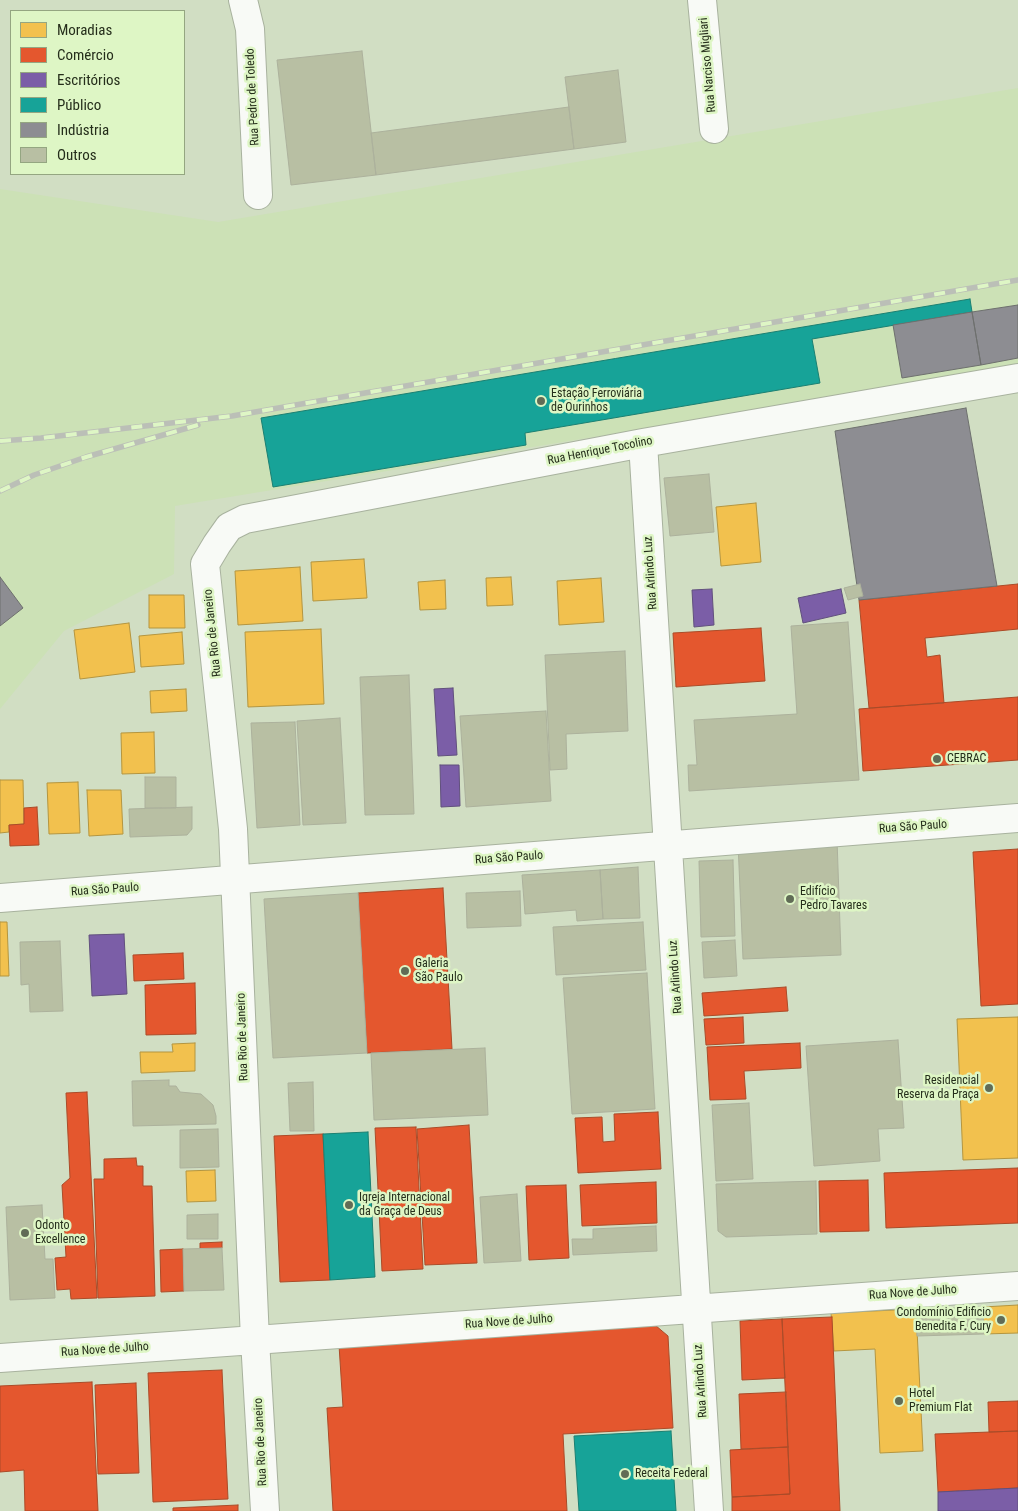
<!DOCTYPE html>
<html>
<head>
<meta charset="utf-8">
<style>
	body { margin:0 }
	#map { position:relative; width:1018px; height:1511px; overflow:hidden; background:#d1dec3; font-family:"Roboto Condensed",sans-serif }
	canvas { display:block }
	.legend { position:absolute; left:10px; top:10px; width:175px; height:165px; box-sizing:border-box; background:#def6c5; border:1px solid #94a681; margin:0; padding:6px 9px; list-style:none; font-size:15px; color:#252e1b }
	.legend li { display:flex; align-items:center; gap:10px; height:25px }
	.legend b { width:25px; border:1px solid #94a681 }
</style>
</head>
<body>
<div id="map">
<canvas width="1018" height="1511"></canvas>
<ul class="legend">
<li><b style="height:14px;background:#f2c14e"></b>Moradias</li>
<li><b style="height:14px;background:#e4572e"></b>Comércio</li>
<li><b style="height:14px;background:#7b5ea7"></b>Escritórios</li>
<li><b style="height:14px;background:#17a398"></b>Público</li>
<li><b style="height:14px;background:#8d8d92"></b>Indústria</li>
<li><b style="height:14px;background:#b8bfa3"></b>Outros</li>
</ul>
</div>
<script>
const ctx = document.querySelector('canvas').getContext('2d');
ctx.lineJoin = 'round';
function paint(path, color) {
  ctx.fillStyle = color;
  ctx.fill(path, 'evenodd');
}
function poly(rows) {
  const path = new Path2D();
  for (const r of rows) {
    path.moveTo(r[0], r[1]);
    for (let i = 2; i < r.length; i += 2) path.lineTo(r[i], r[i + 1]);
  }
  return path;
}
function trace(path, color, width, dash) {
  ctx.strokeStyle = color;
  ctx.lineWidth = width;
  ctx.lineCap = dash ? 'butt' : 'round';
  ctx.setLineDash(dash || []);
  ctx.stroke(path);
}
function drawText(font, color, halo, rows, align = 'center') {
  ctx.font = font + ' "Roboto Condensed",sans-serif';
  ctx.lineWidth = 5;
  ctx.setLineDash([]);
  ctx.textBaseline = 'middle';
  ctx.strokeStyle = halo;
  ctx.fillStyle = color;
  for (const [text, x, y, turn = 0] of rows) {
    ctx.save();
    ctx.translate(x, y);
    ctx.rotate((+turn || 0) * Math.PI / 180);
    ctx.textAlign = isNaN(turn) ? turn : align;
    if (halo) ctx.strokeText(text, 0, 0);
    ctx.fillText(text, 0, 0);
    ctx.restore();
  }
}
paint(poly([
	[1018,88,1018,367,175,506,174,574,64,631,0,709,0,189,218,222]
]), '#cce1b6');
const homes = poly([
	[756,503,761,562,721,566,716,507,756,503],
	[364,559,367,598,313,601,311,562,364,559],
	[300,567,303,621,238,625,235,571,300,567],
	[511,577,513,605,487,606,486,578,511,577],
	[601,578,604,622,559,625,557,581,601,578],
	[445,580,446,609,420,610,418,582,445,580],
	[149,595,184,595,185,628,149,628,149,595],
	[129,623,135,672,80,679,74,630,129,623],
	[321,629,324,704,248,707,245,632,321,629],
	[182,632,184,664,141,667,139,636,182,632],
	[186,689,187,711,151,713,150,691,186,689],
	[154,732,155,773,122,774,121,733,154,732],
	[0,780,23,780,24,824,9,825,9,832,0,833,0,780],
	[78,782,80,833,49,834,47,783,78,782],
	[87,790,121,790,123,834,89,836,87,790],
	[0,922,7,922,9,976,0,976,0,922],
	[1018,1017,1018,1158,963,1160,957,1019,1018,1017],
	[195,1043,195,1071,141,1073,140,1052,173,1052,172,1044,195,1043],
	[215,1170,216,1201,187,1202,186,1171,215,1170],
	[1018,1305,1018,1333,984,1334,983,1307,1018,1305],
	[916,1309,923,1451,880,1453,875,1349,834,1351,831,1313,916,1309]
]);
paint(homes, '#f2c14e');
trace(homes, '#b4953f', 1);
const shops = poly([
	[1018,584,1018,629,925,638,927,657,940,655,944,703,869,708,859,600,1018,584],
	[761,628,765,681,676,687,673,633,761,628],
	[1018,697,1018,760,863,771,859,709,1018,697],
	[37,807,39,845,10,846,9,825,24,824,24,808,37,807],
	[1018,849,1018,1004,981,1006,973,852,1018,849],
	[443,888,452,1049,367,1053,358,893,443,888],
	[183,953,184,979,134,981,133,955,183,953],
	[195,983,196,1034,146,1035,145,985,195,983],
	[786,987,788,1011,704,1016,702,993,786,987],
	[743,1017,744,1043,706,1045,704,1019,743,1017],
	[800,1043,801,1068,744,1071,746,1099,710,1100,707,1047,800,1043],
	[87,1092,97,1298,71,1299,70,1289,57,1290,55,1258,66,1257,62,1185,70,1178,66,1093,87,1092],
	[658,1112,661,1169,578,1173,575,1118,602,1117,603,1142,615,1141,614,1114,658,1112],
	[469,1125,477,1263,425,1265,417,1129,469,1125],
	[416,1127,423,1269,382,1271,375,1128,416,1127],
	[323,1134,330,1280,280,1282,274,1136,323,1134],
	[136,1158,137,1166,143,1166,143,1186,152,1186,155,1296,98,1298,94,1179,104,1179,104,1159,136,1158],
	[1018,1168,1018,1223,886,1228,884,1173,1018,1168],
	[868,1180,869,1231,820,1232,819,1181,868,1180],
	[656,1182,657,1223,582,1226,580,1185,656,1182],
	[566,1185,569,1258,529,1260,526,1186,566,1185],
	[222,1242,222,1248,200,1249,200,1243,222,1242],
	[183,1249,184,1291,161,1292,160,1250,183,1249],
	[832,1317,840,1511,732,1511,732,1497,790,1494,782,1319,832,1317],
	[782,1319,785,1378,742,1380,740,1321,782,1319],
	[655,1325,668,1336,673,1428,563,1434,567,1511,333,1511,327,1408,343,1407,339,1345,655,1325],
	[222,1370,228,1499,153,1502,148,1373,222,1370],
	[92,1382,98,1511,25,1511,24,1470,0,1472,0,1386,92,1382],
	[136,1383,139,1473,98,1474,95,1385,136,1383],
	[786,1392,788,1447,741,1449,739,1394,786,1392],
	[1018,1401,1018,1431,989,1432,988,1402,1018,1401],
	[1018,1431,1018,1488,938,1492,935,1434,1018,1431],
	[788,1447,790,1494,732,1497,730,1450,788,1447],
	[238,1505,238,1511,173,1511,173,1508,238,1505]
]);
paint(shops, '#e4572e');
trace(shops, '#ab4b28', 1);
const offices = poly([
	[712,589,714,625,694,627,692,590,712,589],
	[841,589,846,613,803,623,798,598,841,589],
	[453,688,457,755,438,756,434,689,453,688],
	[440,765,459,765,460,806,441,807,440,765],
	[124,934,127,994,92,996,89,935,124,934],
	[1018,1488,1018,1511,938,1511,938,1492,1018,1488]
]);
paint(offices, '#7b5ea7');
trace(offices, '#61507d', 1);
const public = poly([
	[970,299,972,312,812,339,820,383,525,433,526,445,273,487,261,418,970,299],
	[368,1132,375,1277,330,1280,323,1134,368,1132],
	[671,1431,676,1511,579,1511,574,1436,671,1431]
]);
paint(public, '#17a398');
trace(public, '#1b8072', 1);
const industry = poly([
	[1018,305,1018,358,981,365,972,312,1018,305],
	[972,312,981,365,902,378,893,325,972,312],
	[966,408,997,586,859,600,835,431,966,408],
	[0,577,23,608,0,626,0,577]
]);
paint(industry, '#8d8d92');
trace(industry, '#6e706e', 1);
const building = poly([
	[362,51,376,175,291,185,277,60,362,51],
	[618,70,626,142,574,149,565,77,618,70],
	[569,107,574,149,376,175,371,133,569,107],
	[709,474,714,532,670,536,664,478,709,474],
	[860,584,863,596,848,600,844,588,860,584],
	[848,622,859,780,689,791,688,765,697,765,694,720,797,714,791,626,848,622],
	[625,651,628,731,566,734,567,769,550,770,545,655,625,651],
	[409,675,414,814,365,815,360,677,409,675],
	[546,711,551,801,466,807,460,716,546,711],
	[340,718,346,823,303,825,297,721,340,718],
	[295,722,300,825,257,828,251,723,295,722],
	[145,777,176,777,176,808,145,808,145,777],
	[192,807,192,829,187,835,130,837,129,809,192,807],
	[837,839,841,955,743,959,738,843,837,839],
	[733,860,735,936,701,937,699,861,733,860],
	[638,867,640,918,603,919,600,870,638,867],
	[600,870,603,919,577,921,576,910,525,914,522,875,600,870],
	[520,891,521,926,467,928,466,893,520,891],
	[358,893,367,1053,273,1058,264,899,358,893],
	[643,922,646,970,556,975,553,927,643,922],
	[735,940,737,976,704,978,702,942,735,940],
	[60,941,63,1011,30,1012,29,984,21,985,20,942,60,941],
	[647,973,655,1109,572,1114,563,978,647,973],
	[898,1040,904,1128,878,1129,880,1161,814,1166,806,1046,898,1040],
	[485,1048,488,1115,374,1120,371,1053,485,1048],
	[169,1080,169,1086,176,1086,180,1092,201,1094,213,1105,216,1116,216,1124,133,1126,132,1081,169,1080],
	[313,1082,314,1131,290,1131,288,1083,313,1082],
	[749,1103,753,1179,716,1181,712,1105,749,1103],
	[218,1129,219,1167,180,1168,180,1130,218,1129],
	[816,1181,817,1234,726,1237,718,1231,716,1184,816,1181],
	[517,1194,521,1261,484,1263,480,1197,517,1194],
	[42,1205,45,1259,53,1259,55,1298,10,1300,6,1207,42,1205],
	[218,1214,218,1239,187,1239,187,1215,218,1214],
	[656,1226,657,1251,573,1255,572,1239,593,1239,593,1229,656,1226],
	[222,1248,224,1290,184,1291,183,1249,222,1248],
	[983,1307,984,1334,917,1336,916,1309,983,1307]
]);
paint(building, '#b8bfa3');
trace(building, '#acb19c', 1);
const minor = poly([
	[243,0,250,29,258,195],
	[702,0,714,129],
	[643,443,709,1511],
	[205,564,233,829,255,1340,265,1511],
	[205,564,217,544,229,527,245,519,643,443,1018,378],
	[0,898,1018,818],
	[0,1358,1018,1286]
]);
trace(minor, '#a8b29e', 30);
trace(minor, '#f8faf6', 28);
const rail = poly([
	[0,441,41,438,232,416,1018,280],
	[0,491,34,475,86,457,198,425]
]);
trace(rail, '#bbbfb7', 5.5);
trace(rail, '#def6c5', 4, [11]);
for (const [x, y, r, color] of [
	[541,401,5,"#616c56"],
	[937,759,5,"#616c56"],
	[790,899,5,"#616c56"],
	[405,971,5,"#616c56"],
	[989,1088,5,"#616c56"],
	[349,1205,5,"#616c56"],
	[25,1233,5,"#616c56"],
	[1001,1320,5,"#616c56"],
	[899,1401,5,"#616c56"],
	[625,1474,5,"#616c56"]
]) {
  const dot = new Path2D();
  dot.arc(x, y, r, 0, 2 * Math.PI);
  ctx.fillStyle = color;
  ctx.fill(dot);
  trace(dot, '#def6c5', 2);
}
drawText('12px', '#252e1b', '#def6c5', [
	["Rua Narciso Migliari",708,65,-95],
	["Rua Pedro de Toledo",253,97,-93],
	["Rua Henrique Tocolino",600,451,-11],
	["Rua Arlindo Luz",651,573,-94],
	["Rua Rio de Janeiro",213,633,-96],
	["Rua São Paulo",913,827,-4],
	["Rua São Paulo",509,858,-4],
	["Rua São Paulo",105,890,-4],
	["Rua Arlindo Luz",676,977,-94],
	["Rua Rio de Janeiro",243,1037,-92],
	["Rua Nove de Julho",913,1293,-4],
	["Rua Nove de Julho",509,1322,-4],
	["Rua Nove de Julho",105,1350,-4],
	["Rua Arlindo Luz",701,1381,-94],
	["Rua Rio de Janeiro",261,1442,-93]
]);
drawText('12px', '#252e1b', '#def6c5', [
	["Estação Ferroviária",551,394],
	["de Ourinhos",551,408],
	["CEBRAC",947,759],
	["Edifício",800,892],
	["Pedro Tavares",800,906],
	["Galeria",415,964],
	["São Paulo",415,978],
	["Residencial",979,1081,"right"],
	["Reserva da Praça",979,1095,"right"],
	["Igreja Internacional",359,1198],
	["da Graça de Deus",359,1212],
	["Odonto",35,1226],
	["Excellence",35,1240],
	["Condomínio Edificio",991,1313,"right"],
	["Benedita F. Cury",991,1327,"right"],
	["Hotel",909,1394],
	["Premium Flat",909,1408],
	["Receita Federal",635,1474]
], 'left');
</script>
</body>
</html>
